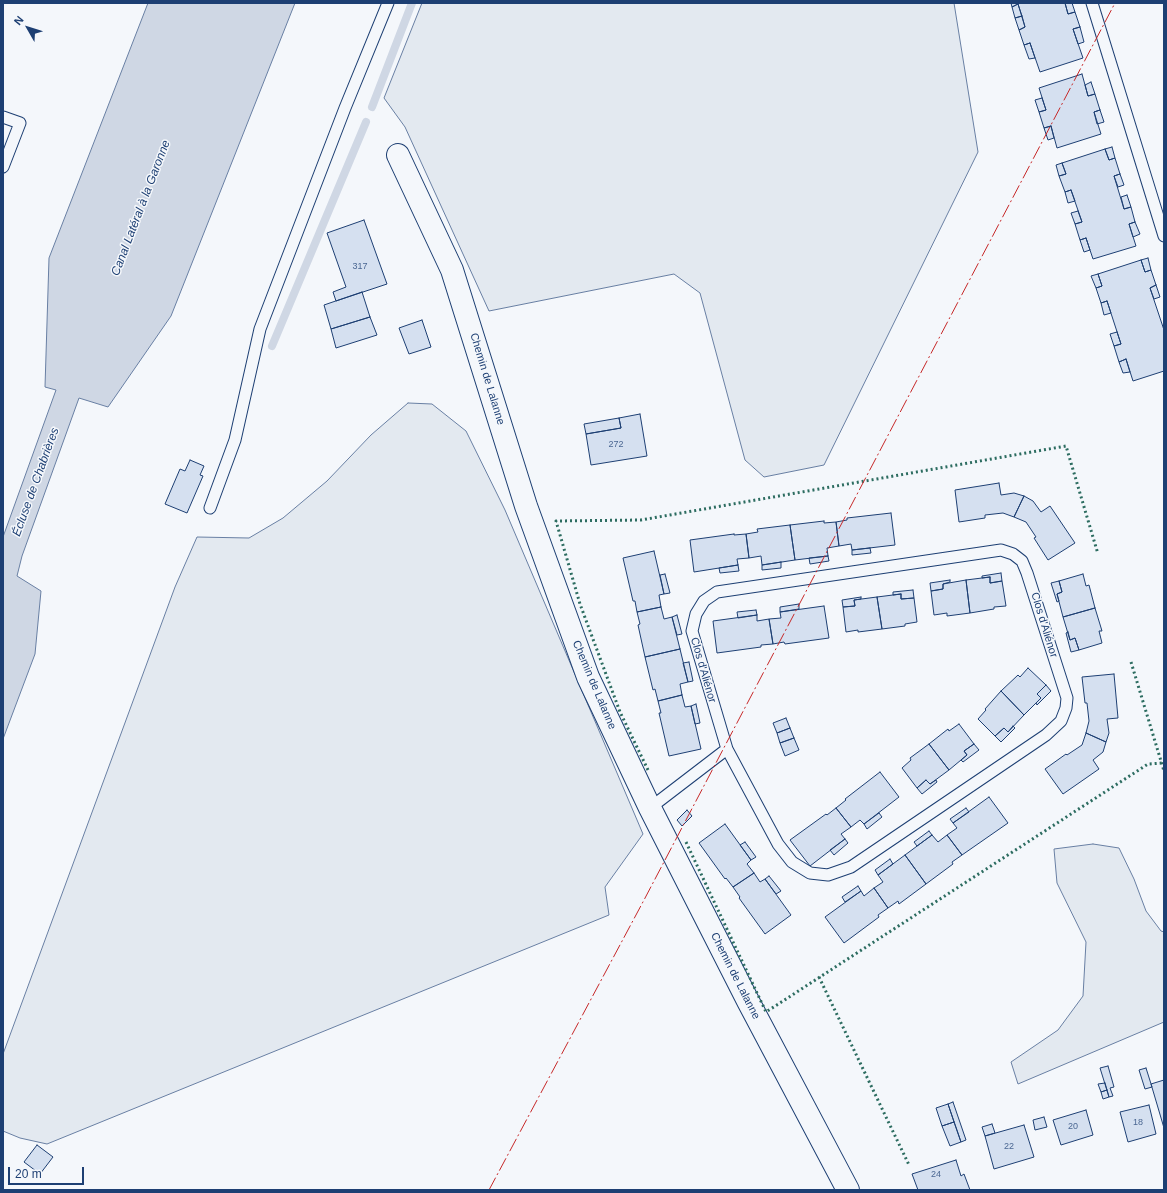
<!DOCTYPE html>
<html>
<head>
<meta charset="utf-8">
<style>
	body { margin:0 }
	#map { position:relative; width:1167px; height:1193px; overflow:hidden; background:#f4f7fb; font-family:Helvetica,sans-serif }
	canvas { display:block }
	.frame { position:absolute; inset:0; border:4px solid #1d3f73; pointer-events:none }
	.north { position:absolute; left:8px; top:8px; width:40px; height:40px; -webkit-text-stroke:3px #f4f7fb; paint-order:stroke; rotate:309deg; font-size:11px; font-weight:700; line-height:16px; text-align:center; color:#1d3f73 }
	.north::after { content:''; display:block; margin:auto; width:14px; height:18px; background:#1d3f73; clip-path:polygon(50% 0,100% 100%,50% 72%,0 100%) }
	.scale { position:absolute; left:8px; top:1167px; width:76px; height:18px; box-sizing:border-box; border:2px solid #1d3f73; border-top:0; padding-left:5px; font-size:12px; line-height:14px; white-space:nowrap; color:#1d3f73; -webkit-text-stroke:3px #f4f7fb; paint-order:stroke }
</style>
</head>
<body>
<div id="map">
<canvas width="1167" height="1193"></canvas>
<div class="frame"></div>
<div class="north">N</div>
<div class="scale">20 m</div>
</div>
<script>
const ctx = document.querySelector('canvas').getContext('2d');
ctx.lineJoin = 'round';
function paint(path, color) {
  ctx.fillStyle = color;
  ctx.fill(path, 'evenodd');
}
function poly(rows) {
  const path = new Path2D();
  for (const r of rows) {
    path.moveTo(r[0], r[1]);
    for (let i = 2; i < r.length; i += 2) path.lineTo(r[i], r[i + 1]);
  }
  return path;
}
function trace(path, color, width, dash) {
  ctx.strokeStyle = color;
  ctx.lineWidth = width;
  ctx.lineCap = dash ? 'butt' : 'round';
  ctx.setLineDash(dash || []);
  ctx.stroke(path);
}
function drawText(font, color, halo, rows, align = 'center') {
  ctx.font = font + ' Helvetica,sans-serif';
  ctx.lineWidth = 3;
  ctx.setLineDash([]);
  ctx.textBaseline = 'middle';
  ctx.strokeStyle = halo;
  ctx.fillStyle = color;
  for (const [text, x, y, turn = 0] of rows) {
    ctx.save();
    ctx.translate(x, y);
    ctx.rotate((+turn || 0) * Math.PI / 180);
    ctx.textAlign = isNaN(turn) ? turn : align;
    if (halo) ctx.strokeText(text, 0, 0);
    ctx.fillText(text, 0, 0);
    ctx.restore();
  }
}
const green = poly([
	[422,3,954,3,978,152,824,465,764,477,745,460,700,293,674,274,489,311,405,127,384,98,422,3],
	[408,403,432,404,466,431,505,510,643,834,605,887,609,915,47,1144,20,1138,3,1131,3,1054,175,587,197,537,249,538,283,518,327,481,371,435,408,403],
	[1093,844,1119,848,1134,879,1146,911,1161,931,1164,932,1164,1022,1018,1084,1011,1062,1058,1030,1083,996,1086,942,1057,883,1054,849,1093,844]
]);
paint(green, '#e3e9f0');
trace(green, '#687fa3', 1);
const water = poly([
	[148,3,295,3,171,316,108,407,79,398,22,556,17,576,41,591,35,654,3,739,3,537,56,390,45,387,49,258,148,3]
]);
paint(water, '#cfd7e4');
trace(water, '#687fa3', 1);
trace(poly([
	[372,107,412,3],
	[272,346,366,122]
]), '#cfd7e4', 8);
const building = poly([
	[1011,3,1065,3,1068,14,1075,12,1080,27,1073,29,1083,58,1040,72,1030,43,1024,45,1019,30,1025,27,1018,4,1012,7,1011,3],
	[1065,3,1072,3,1075,12,1068,14,1065,3],
	[1018,4,1022,16,1015,18,1012,7,1018,4],
	[1022,16,1025,27,1019,30,1015,18,1022,16],
	[1080,27,1084,42,1078,44,1073,29,1080,27],
	[1030,43,1035,58,1029,59,1024,45,1030,43],
	[1082,74,1088,96,1095,94,1100,110,1094,112,1101,134,1057,148,1051,126,1044,128,1039,112,1046,110,1039,88,1082,74],
	[1091,82,1095,94,1088,96,1085,85,1091,82],
	[1042,98,1046,110,1039,112,1035,100,1042,98],
	[1100,110,1104,122,1097,124,1094,112,1100,110],
	[1051,126,1054,138,1048,140,1044,128,1051,126],
	[1112,147,1115,158,1109,160,1105,149,1112,147],
	[1105,149,1109,160,1115,158,1120,174,1114,176,1124,209,1131,207,1135,222,1129,224,1136,246,1093,259,1086,238,1080,240,1075,224,1082,222,1071,190,1065,192,1059,176,1066,174,1062,163,1105,149],
	[1062,163,1066,174,1059,176,1056,165,1062,163],
	[1120,174,1124,185,1118,187,1114,176,1120,174],
	[1071,190,1075,201,1068,203,1065,192,1071,190],
	[1127,195,1131,207,1124,209,1121,197,1127,195],
	[1078,211,1082,222,1075,224,1071,213,1078,211],
	[364,220,387,284,336,301,333,292,346,287,327,233,364,220],
	[1135,222,1140,234,1133,237,1129,224,1135,222],
	[1086,238,1090,250,1084,252,1080,240,1086,238],
	[1148,258,1151,270,1145,272,1141,260,1148,258],
	[1141,260,1145,272,1151,270,1156,285,1150,288,1164,330,1164,371,1133,381,1126,359,1119,362,1114,346,1121,344,1107,301,1101,303,1096,288,1102,286,1098,274,1141,260],
	[1098,274,1102,286,1096,288,1091,276,1098,274],
	[1156,285,1160,297,1154,299,1150,288,1156,285],
	[362,292,370,317,331,329,324,305,362,292],
	[1107,301,1111,313,1104,315,1101,303,1107,301],
	[370,317,377,335,336,348,331,329,370,317],
	[422,320,431,347,409,354,399,328,422,320],
	[1117,332,1121,344,1114,346,1110,334,1117,332],
	[1126,359,1130,372,1123,373,1119,362,1126,359],
	[640,414,647,456,591,465,586,434,621,428,619,418,640,414],
	[619,418,621,428,586,434,584,424,619,418],
	[190,460,204,466,200,475,203,476,187,513,165,504,180,469,185,471,190,460],
	[999,483,1001,495,1014,493,1024,496,1014,517,1003,513,985,515,985,518,959,522,955,490,999,483],
	[1024,496,1033,501,1041,512,1050,506,1075,543,1048,560,1034,538,1036,537,1026,522,1014,517,1024,496],
	[891,513,895,545,852,550,851,544,839,546,836,522,847,520,847,518,891,513],
	[824,521,824,523,836,522,839,546,827,548,828,556,795,560,790,525,824,521],
	[790,525,795,560,762,565,761,556,749,558,746,534,758,532,757,529,790,525],
	[734,534,734,535,746,534,749,558,737,559,738,565,694,572,690,540,734,534],
	[870,548,871,553,852,555,852,550,870,548],
	[654,551,664,594,659,595,661,607,637,612,635,601,633,601,623,558,654,551],
	[828,556,829,561,810,564,809,558,828,556],
	[781,562,781,568,762,570,762,565,781,562],
	[738,565,739,571,720,573,719,568,738,565],
	[1001,573,1002,581,990,583,990,577,982,578,982,576,1001,573],
	[665,574,670,593,664,594,660,575,665,574],
	[1083,574,1086,586,1089,585,1095,608,1063,617,1057,594,1062,592,1059,581,1083,574],
	[990,577,990,583,1002,581,1006,606,994,607,994,609,970,613,966,580,990,577],
	[950,580,950,582,943,584,943,589,931,591,930,583,950,580],
	[966,580,970,613,947,616,947,613,934,615,931,591,943,589,943,584,966,580],
	[1059,581,1062,592,1057,594,1059,601,1057,602,1051,583,1059,581],
	[913,590,914,598,901,599,901,594,893,595,893,592,913,590],
	[901,594,901,599,914,598,917,622,905,624,905,626,882,629,877,597,901,594],
	[861,597,861,599,854,600,855,606,843,607,842,600,861,597],
	[877,597,882,629,858,632,858,630,846,632,843,607,855,606,854,600,877,597],
	[799,604,799,609,780,612,780,607,799,604],
	[824,606,829,638,785,644,784,642,773,644,769,619,781,618,780,612,824,606],
	[661,607,664,619,672,617,680,649,645,657,638,625,640,624,637,612,661,607],
	[1095,608,1102,631,1099,631,1102,643,1079,650,1075,638,1070,640,1063,617,1095,608],
	[756,610,757,615,738,618,737,612,756,610],
	[677,615,682,634,677,635,672,617,677,615],
	[757,615,757,621,769,619,773,644,761,645,761,647,717,653,713,621,757,615],
	[1068,632,1070,640,1075,638,1079,650,1071,652,1066,633,1068,632],
	[680,649,688,682,680,684,682,695,658,701,655,689,653,690,645,657,680,649],
	[689,662,693,681,688,682,683,663,689,662],
	[1028,668,1046,685,1037,694,1041,698,1024,715,1001,691,1018,675,1020,677,1028,668],
	[1114,674,1118,718,1107,719,1109,733,1106,742,1086,733,1089,721,1087,703,1085,703,1082,677,1114,674],
	[1046,685,1051,691,1037,705,1036,703,1041,698,1037,694,1046,685],
	[1001,691,1024,715,1008,732,1004,728,995,736,978,719,986,710,985,709,1001,691],
	[682,695,685,707,691,706,701,749,669,756,659,713,661,713,658,701,682,695],
	[696,704,700,723,695,724,691,706,696,704],
	[786,718,790,728,777,733,773,723,786,718],
	[959,724,974,744,964,751,967,755,949,770,929,744,948,729,949,731,959,724],
	[1013,726,1015,728,1001,742,995,736,1004,728,1008,732,1013,726],
	[790,728,794,738,780,743,777,733,790,728],
	[1086,733,1106,742,1103,752,1093,760,1099,769,1063,794,1045,769,1066,754,1067,755,1082,745,1086,733],
	[794,738,799,750,785,756,780,743,794,738],
	[929,744,949,770,930,784,926,780,917,788,902,768,911,760,910,758,929,744],
	[974,744,979,750,963,762,961,760,967,755,964,751,974,744],
	[880,772,899,797,864,824,860,820,851,827,836,808,846,800,845,799,880,772],
	[926,780,930,784,936,780,937,782,922,794,917,788,926,780],
	[989,797,1008,823,962,855,947,835,957,828,953,823,989,797],
	[836,808,851,827,841,834,845,839,810,866,790,840,826,814,827,815,836,808],
	[966,808,969,812,953,823,950,819,966,808],
	[687,810,692,816,682,826,677,820,687,810],
	[879,813,882,817,867,829,864,824,879,813],
	[725,824,751,860,747,864,754,873,733,887,726,878,725,879,699,843,725,824],
	[929,831,932,835,917,846,914,842,929,831],
	[932,835,938,842,947,835,962,855,952,862,953,864,926,884,905,855,932,835],
	[845,839,848,843,834,855,830,850,845,839],
	[745,842,756,857,751,860,740,845,745,842],
	[905,855,926,884,899,904,898,901,888,908,874,888,883,882,878,875,905,855],
	[890,859,893,864,878,875,875,870,890,859],
	[754,873,760,882,765,879,791,915,765,934,739,898,740,897,733,887,754,873],
	[769,876,781,891,776,894,765,879,769,876],
	[858,886,861,891,845,902,842,897,858,886],
	[874,888,888,908,878,915,879,917,844,943,825,917,861,891,864,896,874,888],
	[1108,1066,1114,1087,1110,1088,1113,1096,1109,1097,1100,1068,1108,1066],
	[1146,1068,1152,1087,1145,1089,1139,1070,1146,1068],
	[1164,1080,1164,1128,1151,1084,1164,1080],
	[1105,1083,1107,1090,1101,1092,1098,1084,1105,1083],
	[1107,1090,1109,1097,1103,1099,1101,1092,1107,1090],
	[953,1102,966,1140,961,1142,948,1104,953,1102],
	[948,1104,954,1122,942,1126,936,1108,948,1104],
	[1149,1105,1156,1134,1128,1142,1120,1112,1149,1105],
	[1086,1110,1093,1135,1061,1145,1053,1120,1086,1110],
	[1044,1117,1047,1127,1035,1130,1033,1120,1044,1117],
	[954,1122,961,1142,950,1146,942,1126,954,1122],
	[992,1124,995,1133,985,1136,982,1127,992,1124],
	[1024,1125,1034,1157,994,1169,985,1136,1024,1125],
	[37,1145,53,1157,40,1174,24,1162,37,1145],
	[956,1160,961,1176,964,1174,970,1190,918,1190,912,1174,956,1160]
]);
paint(building, '#d5e0f0');
trace(building, '#1d3f73', 1);
const lane = poly([
	[1092,3,1164,236],
	[3,117,20,123,3,167],
	[210,508,235,440,260,329,345,108,388,3],
	[1001,550,1013,554,1022,561,1027,573,1067,698,1066,708,1061,721,1046,735,851,867,828,875,810,873,792,862,778,844,727,749,692,631,696,614,704,601,717,592,1001,550],
	[650,808,727,749]
]);
const street = poly([
	[398,155,452,270,526,506,588,677,650,808,748,1001,848,1190]
]);
trace(lane, '#1d3f73', 13);
trace(street, '#1d3f73', 24);
trace(lane, '#f4f7fb', 11);
trace(street, '#f4f7fb', 22);
trace(poly([
	[1131,662,1164,771],
	[648,770,620,712,580,604,556,521,641,520,1066,446,1098,554],
	[686,842,766,1012,1148,764,1162,763],
	[819,977,909,1165]
]), '#2c6c60', 3, [2, 3]);
trace(poly([
	[489,1190,644,900,1115,3]
]), '#c62828', 1, [14, 3, 2, 3]);
drawText('9px', '#4b6792', null, [
	["317",360,267],
	["272",616,445],
	["18",1138,1123],
	["20",1073,1127],
	["22",1009,1147],
	["24",936,1175]
]);
drawText('11px', '#1d3f73', '#f4f7fb', [
	["Chemin de Lalanne",487,379,73],
	["Clos d'Aliénor",1044,625,73],
	["Clos d'Aliénor",703,670,74],
	["Chemin de Lalanne",594,685,67],
	["Chemin de Lalanne",735,976,63]
]);
drawText('italic 12px', '#1d3f73', '#f4f7fb', [
	["Canal Latéral à la Garonne",141,208,-69],
	["Écluse de Chabrières",36,482,-70]
]);
</script>
</body>
</html>
